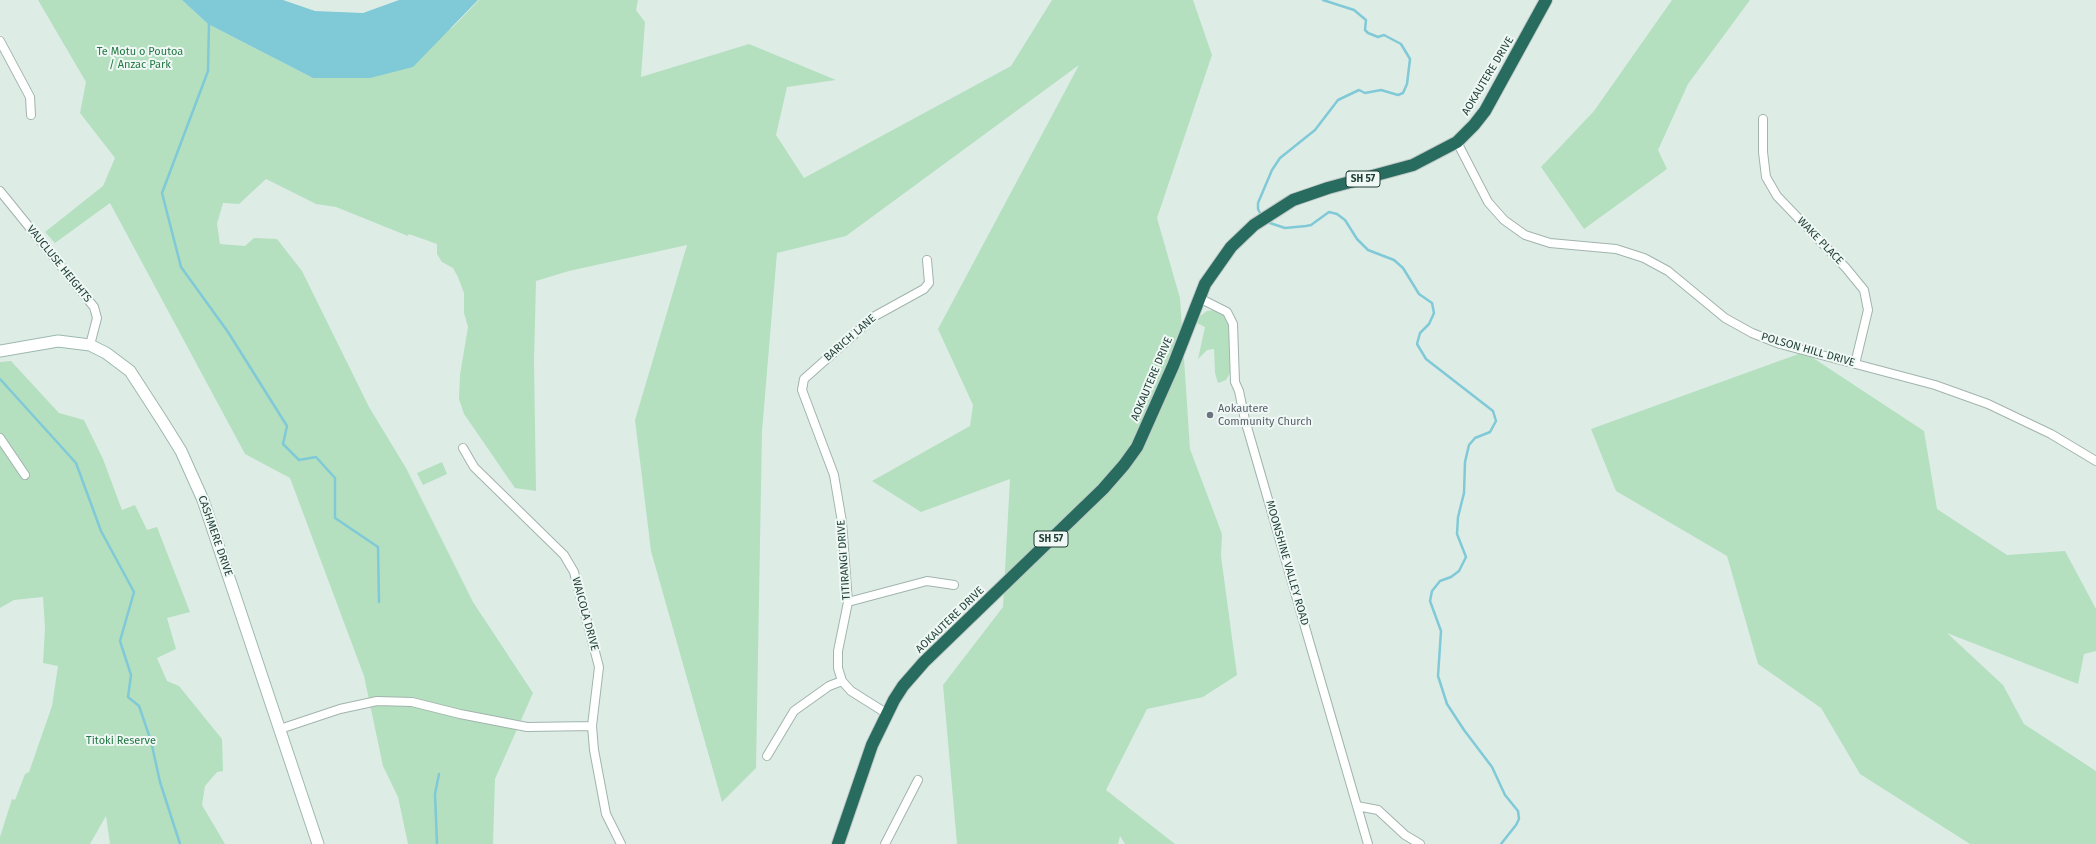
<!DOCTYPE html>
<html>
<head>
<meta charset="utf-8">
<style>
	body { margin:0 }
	canvas { display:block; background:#deece6 }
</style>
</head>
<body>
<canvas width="2096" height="844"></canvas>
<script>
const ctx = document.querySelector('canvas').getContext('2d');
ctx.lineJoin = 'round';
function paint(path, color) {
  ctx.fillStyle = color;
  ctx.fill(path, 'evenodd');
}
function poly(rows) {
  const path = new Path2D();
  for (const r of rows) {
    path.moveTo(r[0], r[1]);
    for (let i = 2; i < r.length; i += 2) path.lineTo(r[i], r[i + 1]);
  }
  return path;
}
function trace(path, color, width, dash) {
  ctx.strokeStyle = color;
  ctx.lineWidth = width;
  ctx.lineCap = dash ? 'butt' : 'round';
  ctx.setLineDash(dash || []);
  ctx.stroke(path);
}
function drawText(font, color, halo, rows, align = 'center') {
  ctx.font = font + ' "Fira Sans",sans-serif';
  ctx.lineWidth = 4;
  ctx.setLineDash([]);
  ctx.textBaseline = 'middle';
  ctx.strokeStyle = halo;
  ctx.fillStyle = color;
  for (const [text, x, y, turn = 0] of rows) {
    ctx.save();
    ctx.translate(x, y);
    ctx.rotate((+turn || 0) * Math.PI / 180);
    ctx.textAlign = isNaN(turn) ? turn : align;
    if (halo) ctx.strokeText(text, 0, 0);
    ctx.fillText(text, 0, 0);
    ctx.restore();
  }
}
paint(poly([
	[38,0,182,0,208,24,313,78,370,78,453,27,479,0,638,0,636,10,645,22,641,77,749,44,836,80,787,87,776,135,804,178,1011,66,1052,0,1193,0,1212,55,1157,218,1180,298,1190,449,1222,534,1221,556,1237,675,1203,697,1147,709,1106,790,1175,844,1125,844,1120,836,1118,844,957,844,943,685,1003,607,1010,479,921,512,872,481,970,426,973,405,938,329,1079,65,846,236,777,253,762,431,756,768,722,802,651,551,635,420,687,245,569,271,536,281,534,361,536,491,515,488,464,414,459,399,460,375,468,327,464,313,464,293,458,277,453,268,442,262,437,254,437,244,409,234,408,236,336,207,316,204,266,179,239,204,223,203,217,224,220,244,245,246,254,238,277,239,302,271,369,407,406,468,473,602,533,693,495,779,493,844,408,844,398,797,383,766,364,676,290,478,245,454,110,203,55,243,45,232,103,186,115,158,80,113,86,82],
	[1672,0,1750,0,1688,84,1658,150,1667,169,1584,229,1541,167,1594,111],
	[1215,310,1222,313,1227,319,1230,328,1230,373,1226,380,1218,383,1215,373,1214,349,1207,350,1198,359,1205,327,1197,323,1200,316,1207,311],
	[1804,352,1924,431,1937,509,2007,555,2065,551,2096,609,2096,651,2084,654,2078,684,1947,633,2003,685,2024,724,2096,771,2096,844,1970,844,1860,774,1821,708,1758,664,1727,556,1616,491,1591,429],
	[11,361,59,413,84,420,103,459,122,510,135,505,147,530,157,527,190,612,167,618,176,649,157,658,167,681,179,686,222,739,223,771,217,772,205,786,202,805,225,844,110,844,106,816,90,844,0,844,0,837,12,799,15,800,25,774,29,772,52,706,58,666,43,663,45,628,43,597,14,600,0,608,0,362],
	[442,462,447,474,423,485,417,473]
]), '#b4e0c0');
paint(poly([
	[182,0,283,0,315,11,363,13,399,0,478,0,413,67,370,78,313,78,208,24]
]), '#80c9d7');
trace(poly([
	[209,22,208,71,162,193,181,267,228,332,287,426,283,444,299,460,316,457,335,478,335,518,378,547,379,602],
	[1262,217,1258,209,1258,203,1272,170,1280,158,1315,130,1338,100,1359,90,1365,93,1381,90,1398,95,1403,93,1407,84,1410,59,1401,44,1384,35,1378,37,1368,33,1365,30,1366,20,1354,10,1323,0],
	[1267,222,1285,228,1306,226,1311,225,1329,212,1337,214,1345,220,1357,239,1368,250,1394,260,1403,268,1419,294,1432,303,1434,313,1429,324,1420,333,1417,344,1426,359,1493,411,1496,421,1490,432,1475,438,1469,445,1465,462,1464,493,1458,517,1457,534,1466,557,1459,571,1451,577,1440,581,1432,591,1430,601,1441,631,1438,676,1447,704,1464,730,1492,767,1505,795,1518,811,1519,819,1516,825,1501,844],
	[0,379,76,463,101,531,134,592,120,641,131,675,128,697,139,706,151,741,160,782,180,844],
	[437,844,435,794,439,774]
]), '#80c9d7', 2.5);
const street = poly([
	[0,41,30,97,31,115],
	[1763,119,1763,152,1766,177,1777,196,1846,268,1864,290,1868,310,1855,364],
	[1457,142,1488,202,1504,220,1525,235,1550,243,1616,249,1644,258,1668,271,1725,318,1752,333,1780,344,1935,385,1988,404,2051,434,2096,461],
	[0,191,94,307,97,318,90,345],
	[1199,298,1227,312,1233,324,1235,382,1239,391,1245,420,1368,844],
	[0,438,25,475],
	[463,448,474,467,564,555,574,572,599,667,592,726,594,750,606,814,621,844],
	[848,602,927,581,954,585],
	[886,713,851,691,842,681,838,668,838,651,848,602,842,522,834,475,802,390,804,379,875,316,924,289,929,283,927,260],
	[280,729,340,709,377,701,412,702,460,714,527,727,592,726],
	[767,756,794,711,829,686,842,681],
	[1357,806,1378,810,1405,835,1420,844],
	[885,844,918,780]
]);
const secondary = poly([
	[0,351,58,341,90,345,106,353,130,371,163,422,181,451,203,500,318,844]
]);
const highway = poly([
	[838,844,872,745,894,700,903,686,924,662,1103,489,1124,465,1137,447,1173,366,1205,284,1231,247,1254,225,1293,200,1328,188,1413,165,1457,142,1474,125,1485,111,1546,0]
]);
trace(street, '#a1b4ad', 10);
trace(secondary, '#9cb9ae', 13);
trace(highway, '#c0c9c6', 14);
trace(street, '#fff', 8);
trace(secondary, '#fff', 11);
trace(highway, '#276c5e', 12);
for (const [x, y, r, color] of [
	[1210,415,4,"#6b7280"]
]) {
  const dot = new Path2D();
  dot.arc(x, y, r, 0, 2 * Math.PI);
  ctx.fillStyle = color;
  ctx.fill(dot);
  trace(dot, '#eff8f4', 1.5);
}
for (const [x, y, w] of [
	[1363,179,34],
	[1051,539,34]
]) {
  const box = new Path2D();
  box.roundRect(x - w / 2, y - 8, w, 16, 3);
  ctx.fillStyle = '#eff8f4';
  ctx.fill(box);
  trace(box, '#1e3d35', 1);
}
drawText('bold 10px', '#1e3d35', null, [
	["SH 57",1363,179],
	["SH 57",1051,539]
]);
drawText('11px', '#247845', '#eff8f4', [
	["Te Motu o Poutoa",140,52],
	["/ Anzac Park",140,65],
	["Titoki Reserve",121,741]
]);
drawText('11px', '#1e3d35', '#eff8f4', [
	["AOKAUTERE DRIVE",1488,76,-59],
	["WAKE PLACE",1820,241,46],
	["VAUCLUSE HEIGHTS",59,264,51],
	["BARICH LANE",850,338,-41],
	["POLSON HILL DRIVE",1808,350,16],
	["AOKAUTERE DRIVE",1152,379,-67],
	["CASHMERE DRIVE",215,536,71],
	["TITIRANGI DRIVE",844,560,-94],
	["MOONSHINE VALLEY ROAD",1287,563,74],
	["WAICOLA DRIVE",585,614,75],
	["AOKAUTERE DRIVE",950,620,-44]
]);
drawText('11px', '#5b616d', '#eff8f4', [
	["Aokautere",1218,409],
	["Community Church",1218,422]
], 'left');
</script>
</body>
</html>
